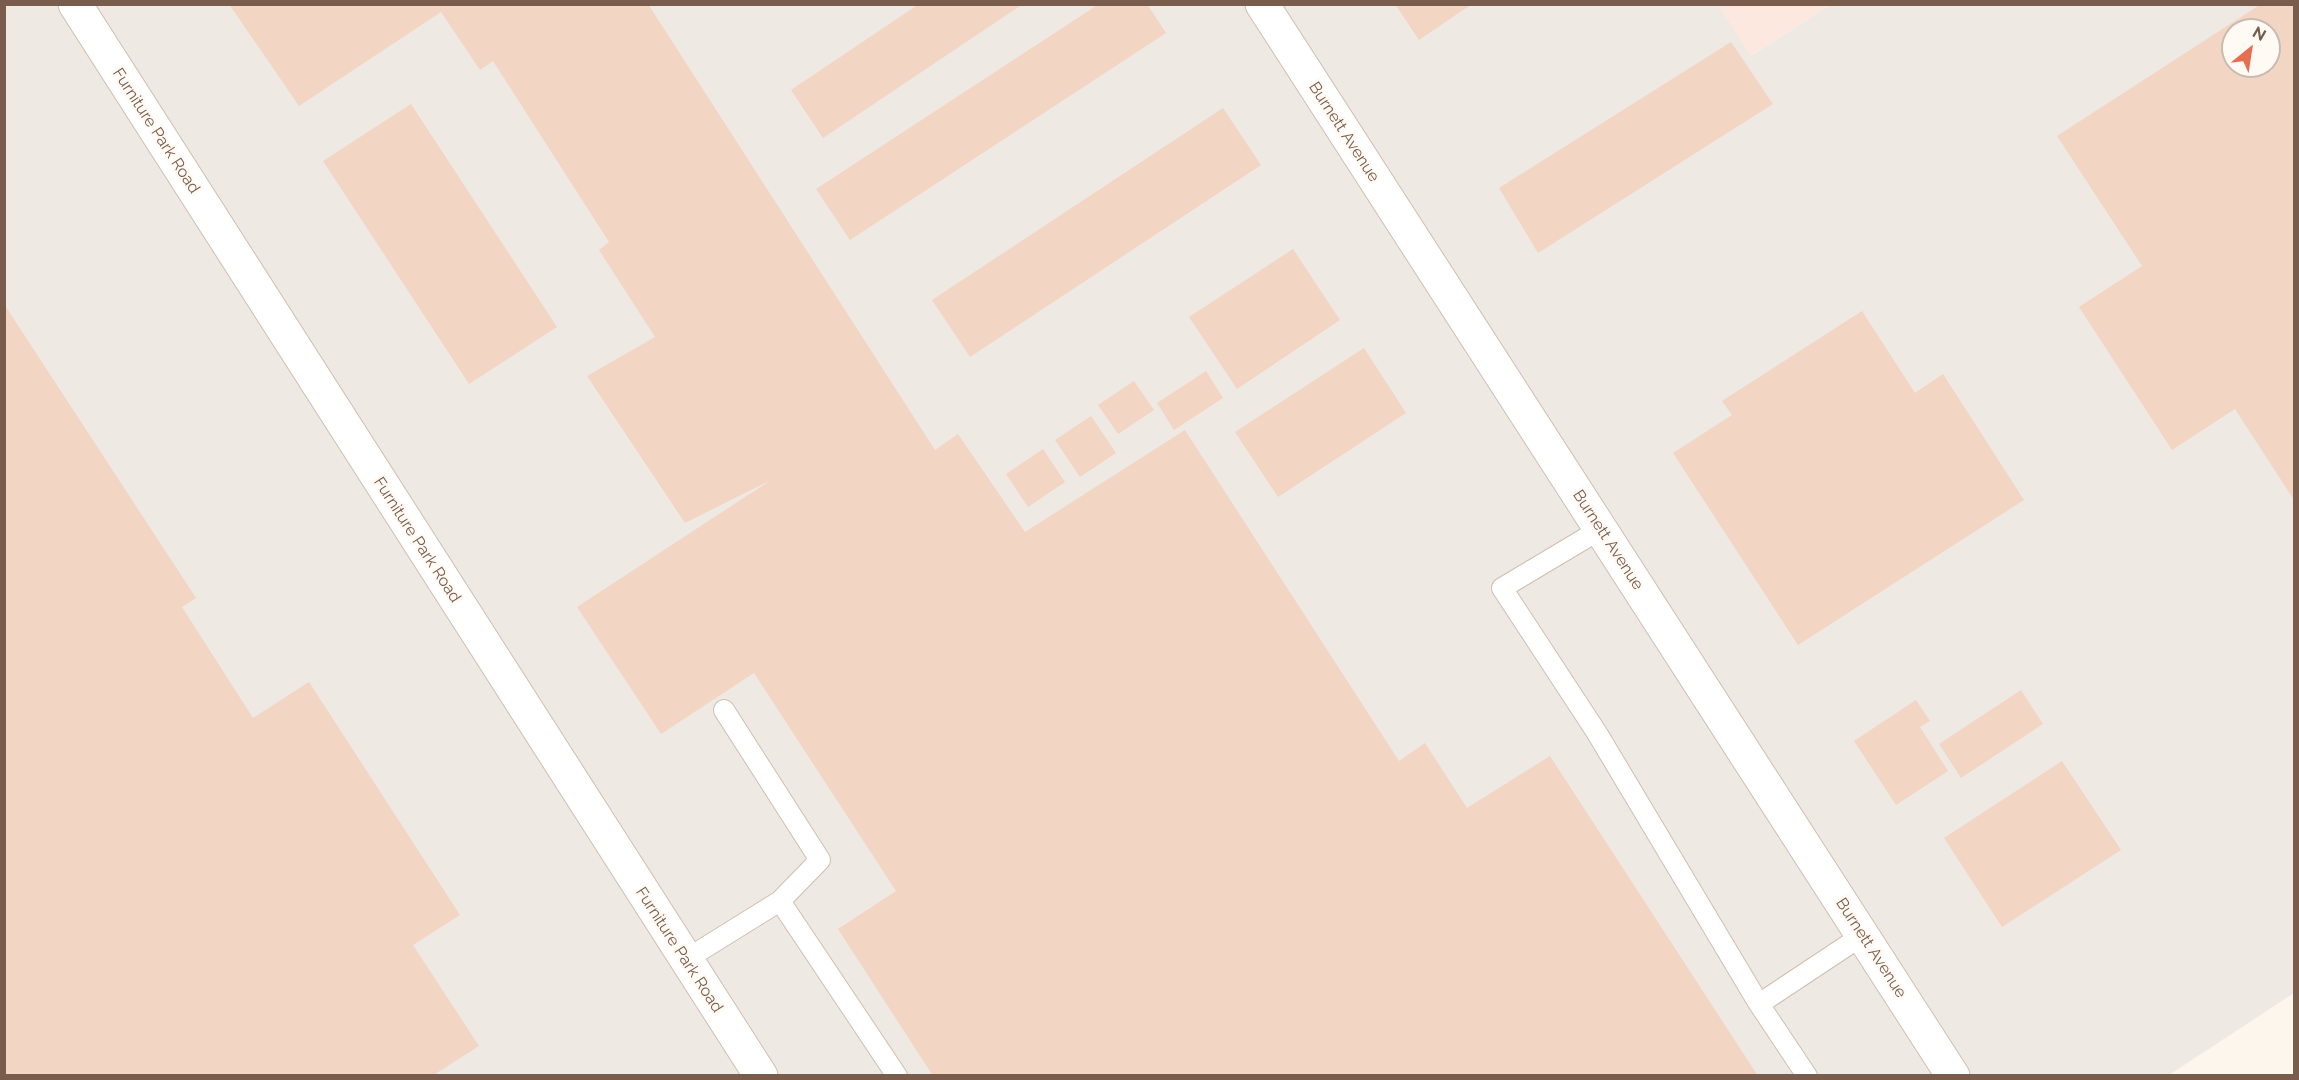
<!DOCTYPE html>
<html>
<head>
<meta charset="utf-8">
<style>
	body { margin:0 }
	#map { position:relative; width:2299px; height:1080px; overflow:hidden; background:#fdf6ec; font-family:Raleway,sans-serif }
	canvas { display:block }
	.frame { position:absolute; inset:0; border:6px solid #7a5c4d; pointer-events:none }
	.north { position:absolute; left:2221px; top:18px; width:60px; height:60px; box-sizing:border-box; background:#fffaf3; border:2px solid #cabbb1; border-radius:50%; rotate:30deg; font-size:16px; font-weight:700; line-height:24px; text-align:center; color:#7a5c4d }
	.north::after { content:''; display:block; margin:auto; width:21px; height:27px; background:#e76f51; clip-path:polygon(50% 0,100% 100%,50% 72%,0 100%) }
</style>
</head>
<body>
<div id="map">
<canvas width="2299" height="1080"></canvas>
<div class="frame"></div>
<div class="north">N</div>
</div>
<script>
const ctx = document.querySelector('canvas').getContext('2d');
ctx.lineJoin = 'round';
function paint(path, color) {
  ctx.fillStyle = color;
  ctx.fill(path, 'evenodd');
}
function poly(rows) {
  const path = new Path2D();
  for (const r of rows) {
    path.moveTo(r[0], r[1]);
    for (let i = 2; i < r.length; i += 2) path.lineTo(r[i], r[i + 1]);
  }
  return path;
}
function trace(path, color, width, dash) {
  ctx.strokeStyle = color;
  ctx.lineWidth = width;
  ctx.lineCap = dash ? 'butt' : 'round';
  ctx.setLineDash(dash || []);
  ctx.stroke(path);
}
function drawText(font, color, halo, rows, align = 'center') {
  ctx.font = font + ' Raleway,sans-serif';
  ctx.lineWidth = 5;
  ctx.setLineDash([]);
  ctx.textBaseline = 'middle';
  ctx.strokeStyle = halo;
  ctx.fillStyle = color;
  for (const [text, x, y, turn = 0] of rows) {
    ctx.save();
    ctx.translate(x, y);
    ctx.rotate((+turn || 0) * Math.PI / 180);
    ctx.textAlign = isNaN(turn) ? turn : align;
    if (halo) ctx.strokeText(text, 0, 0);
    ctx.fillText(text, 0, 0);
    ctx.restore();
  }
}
paint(poly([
	[1718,5,1830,5,1751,56]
]), '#fde8e0');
paint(poly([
	[1718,4,1751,56,1830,5,2294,5,2294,993,2169,1075,5,1076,5,5],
	[2233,30,2269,30,2269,66,2233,66]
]), '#efe9e4');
paint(poly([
	[229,4,648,4,935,450,958,434,1025,532,1185,430,1399,761,1425,743,1467,808,1550,756,1758,1076,933,1076,838,929,896,891,754,673,661,734,577,607,771,480,685,523,587,376,655,337,599,250,609,242,493,61,480,70,441,12,299,106],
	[919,4,1023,4,823,138,791,90],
	[1099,4,1147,4,1166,33,850,240,816,189],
	[1395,4,1472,4,1419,40],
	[2261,4,2294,4,2294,500,2235,409,2172,450,2079,307,2142,266,2057,136],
	[2233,30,2269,30,2269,66,2233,66],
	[1731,42,1773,104,1538,253,1499,188],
	[411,104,557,327,469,384,323,161],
	[1223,108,1261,165,970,357,932,300],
	[1293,249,1340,320,1237,389,1189,317],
	[4,304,196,598,182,607,253,718,309,682,460,915,413,945,479,1046,432,1076,4,1076],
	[1862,311,1915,393,1943,374,2024,500,1798,645,1673,453,1732,415,1722,401],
	[1364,348,1406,413,1278,497,1235,432],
	[1206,371,1223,398,1174,430,1157,403],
	[1134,381,1154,410,1118,434,1098,405],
	[1091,416,1116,453,1080,477,1055,440],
	[1043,449,1065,482,1028,507,1006,474],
	[2021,690,2043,724,1961,778,1939,744],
	[1916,700,1930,721,1920,727,1948,771,1896,805,1854,741],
	[2062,761,2121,850,2002,927,1944,838]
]), '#f3d5c3');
const lane = poly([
	[1601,529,1502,588,1597,733,1759,1004],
	[724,710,820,860,780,901],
	[685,960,780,901,897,1076],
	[1807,1076,1759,1004,1863,935]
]);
const street = poly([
	[75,4,761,1076],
	[1262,4,1953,1076]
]);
trace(lane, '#d1beb0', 22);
trace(street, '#d1beb0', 35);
trace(lane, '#fff', 20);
trace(street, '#fff', 33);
drawText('16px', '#7a5c4d', '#fffaf3', [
	["Furniture Park Road",156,131,57],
	["Burnett Avenue",1344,132,57],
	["Furniture Park Road",417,540,57],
	["Burnett Avenue",1608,540,57],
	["Burnett Avenue",1871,948,57],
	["Furniture Park Road",679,950,57]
]);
</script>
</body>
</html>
